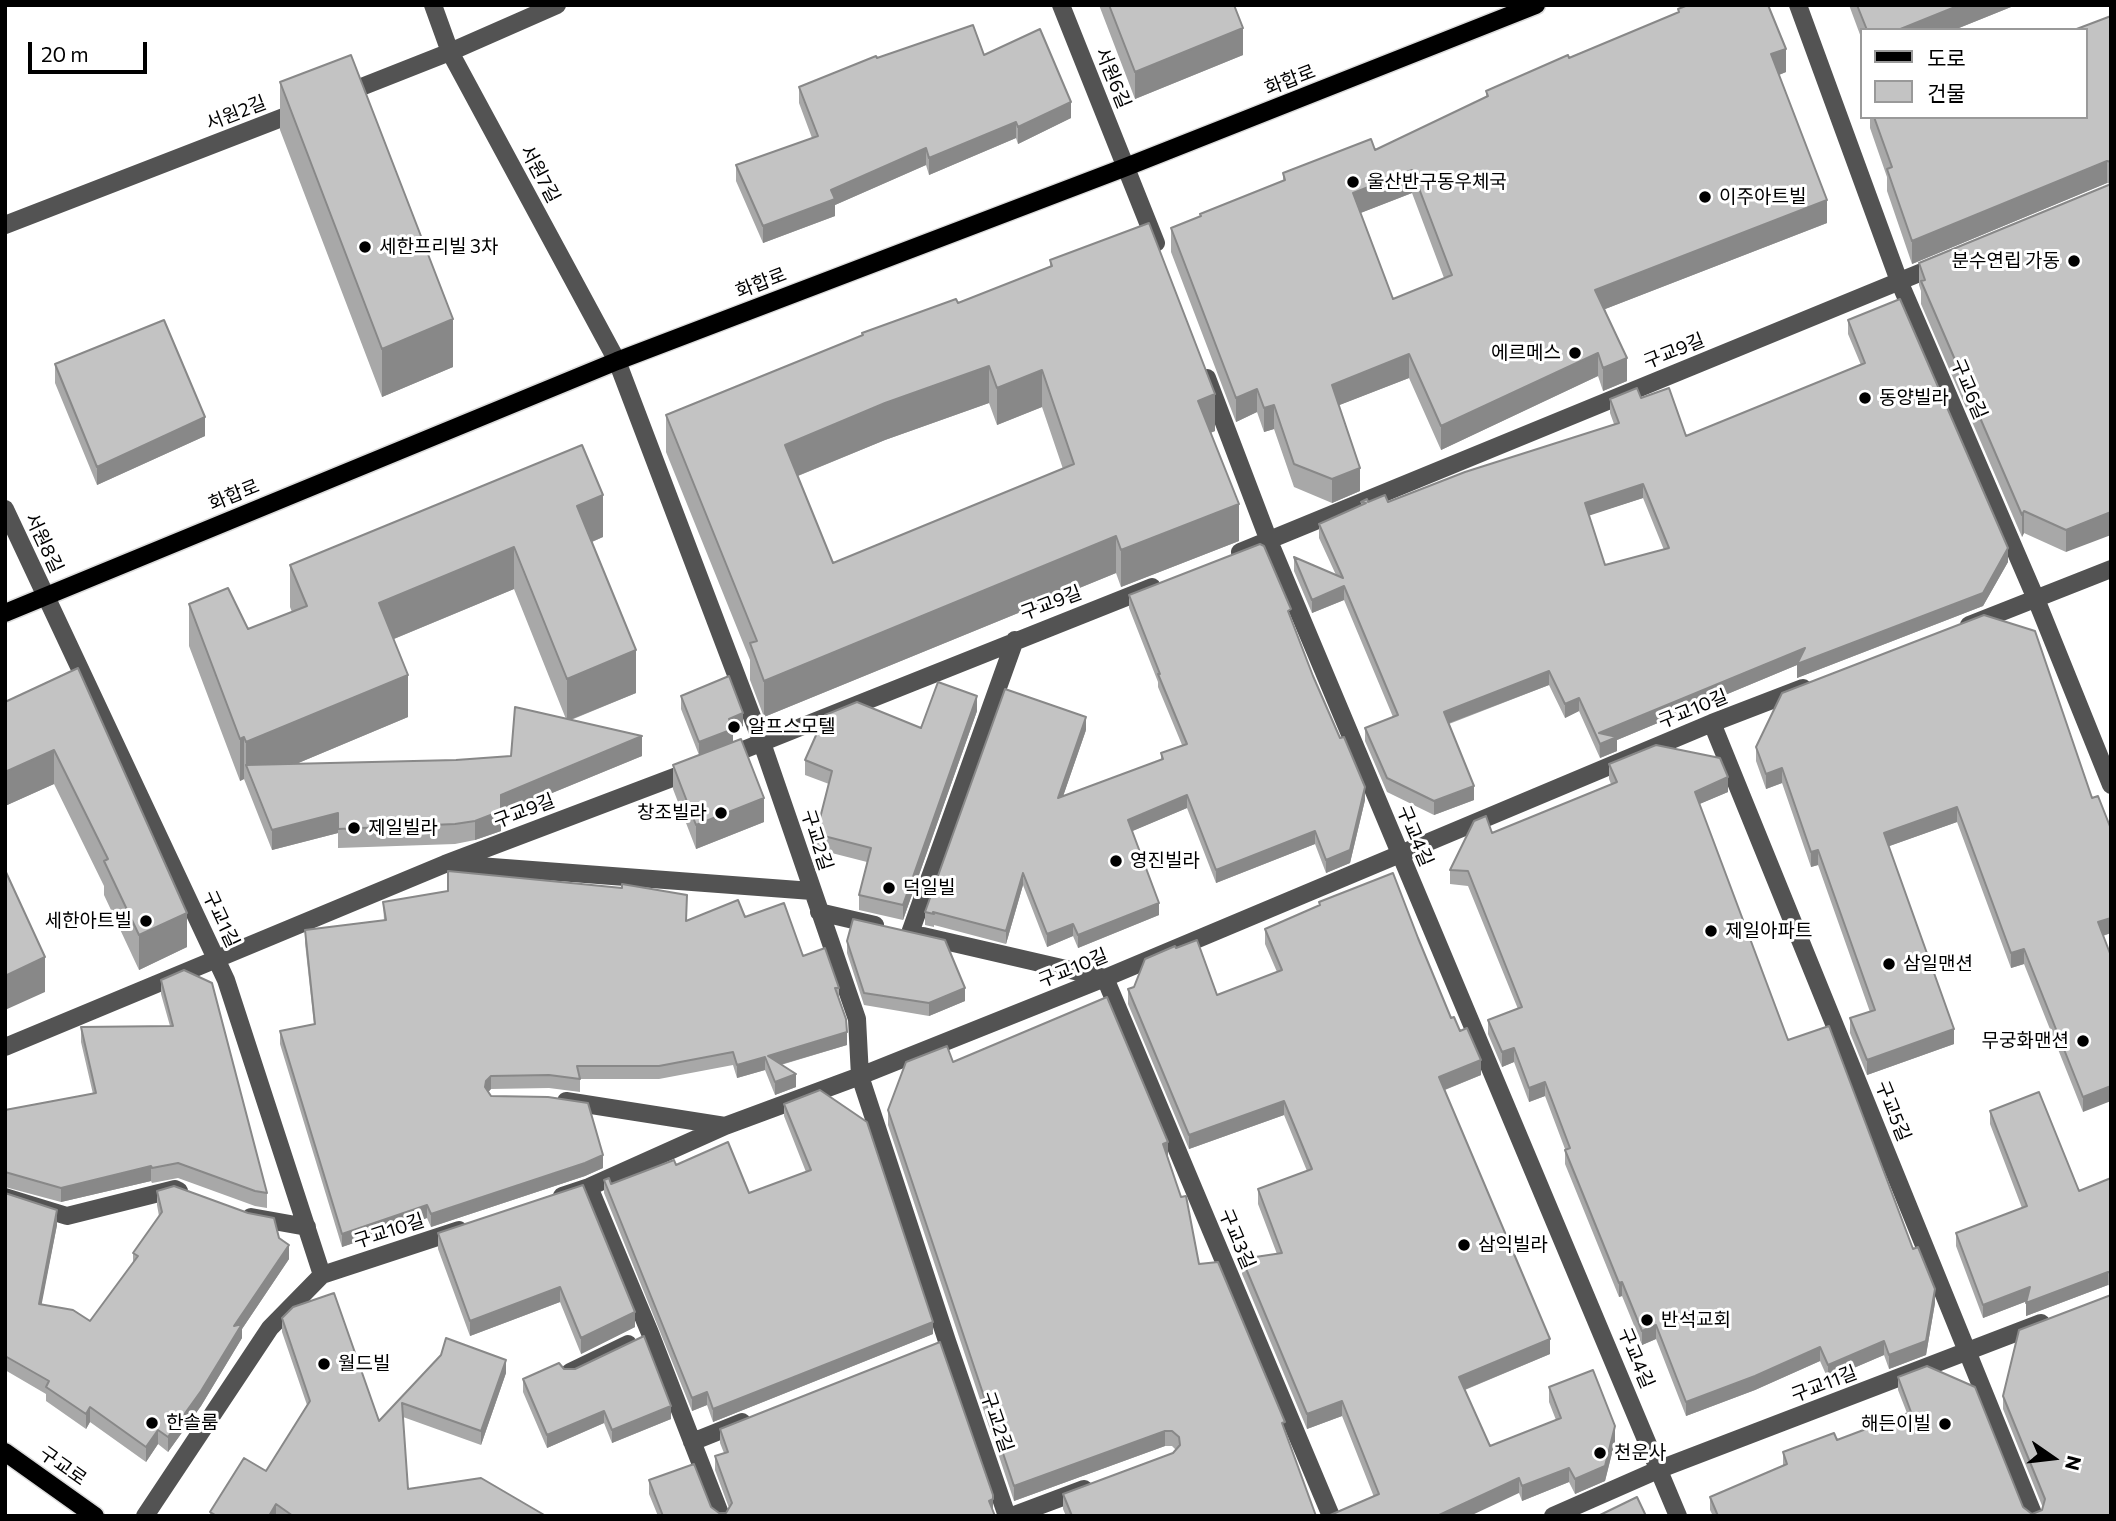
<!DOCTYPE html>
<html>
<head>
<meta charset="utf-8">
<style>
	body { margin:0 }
	#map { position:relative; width:2116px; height:1521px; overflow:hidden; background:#fff; font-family:Commissioner,"Noto Sans KR",sans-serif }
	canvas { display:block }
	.frame { position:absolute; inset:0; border:7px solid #000; pointer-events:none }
	.legend { position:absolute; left:1860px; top:28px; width:228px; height:91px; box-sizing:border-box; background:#fff; border:2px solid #999; margin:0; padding:9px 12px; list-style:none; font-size:21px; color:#000 }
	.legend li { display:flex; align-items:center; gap:14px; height:35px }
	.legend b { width:35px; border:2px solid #999 }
	.north { position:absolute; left:2018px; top:1423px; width:70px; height:70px; -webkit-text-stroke:5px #fff; paint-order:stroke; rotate:104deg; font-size:19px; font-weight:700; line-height:28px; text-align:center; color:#000 }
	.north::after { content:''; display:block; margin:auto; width:24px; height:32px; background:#000; clip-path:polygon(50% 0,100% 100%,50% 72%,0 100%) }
	.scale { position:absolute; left:28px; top:42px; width:119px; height:32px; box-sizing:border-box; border:4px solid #000; border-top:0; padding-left:9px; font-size:21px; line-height:24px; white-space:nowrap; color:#000; -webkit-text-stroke:5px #fff; paint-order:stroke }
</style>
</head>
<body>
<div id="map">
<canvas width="2116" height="1521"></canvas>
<div class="frame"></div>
<ul class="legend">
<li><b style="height:9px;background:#000"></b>도로</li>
<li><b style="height:19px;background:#c3c3c3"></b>건물</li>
</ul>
<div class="north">N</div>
<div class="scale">20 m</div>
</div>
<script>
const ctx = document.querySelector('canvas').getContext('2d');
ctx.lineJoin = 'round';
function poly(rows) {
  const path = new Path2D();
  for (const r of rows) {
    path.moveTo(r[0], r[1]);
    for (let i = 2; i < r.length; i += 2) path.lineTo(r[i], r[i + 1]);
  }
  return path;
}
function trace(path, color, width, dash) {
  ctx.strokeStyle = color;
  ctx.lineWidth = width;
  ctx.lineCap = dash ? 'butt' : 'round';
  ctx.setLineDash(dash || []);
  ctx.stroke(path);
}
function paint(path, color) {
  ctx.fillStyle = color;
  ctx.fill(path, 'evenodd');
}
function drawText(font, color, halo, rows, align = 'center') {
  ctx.font = font + ' Commissioner,"Noto Sans KR",sans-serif';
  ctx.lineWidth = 6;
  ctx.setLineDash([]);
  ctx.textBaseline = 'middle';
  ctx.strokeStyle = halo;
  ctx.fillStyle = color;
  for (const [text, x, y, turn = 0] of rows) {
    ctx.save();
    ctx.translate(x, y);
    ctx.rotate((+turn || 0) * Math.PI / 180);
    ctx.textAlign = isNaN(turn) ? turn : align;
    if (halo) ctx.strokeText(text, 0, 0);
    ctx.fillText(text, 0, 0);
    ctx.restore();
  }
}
const major = poly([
	[5,613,617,361,1126,167,1536,5],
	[5,1452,95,1516]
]);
trace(major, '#dbdbdb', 21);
trace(poly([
	[433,5,450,52,617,361,762,743,857,1019,860,1076,947,1341,1007,1516],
	[1061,5,1156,243],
	[1798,5,1899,281,2036,599,2111,785],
	[341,95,450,52,557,5],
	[5,225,302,110],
	[1207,378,1269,541,1678,1516],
	[5,509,226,980,322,1275],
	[1240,552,1939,265],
	[1969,625,2111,569],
	[1712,723,2034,1516],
	[723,758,1152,587],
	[452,864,812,891],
	[819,912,875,925],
	[910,933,1015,640],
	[923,936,1105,978,1331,1516],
	[5,1047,445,864,693,770],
	[566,1101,725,1126],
	[589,1187,650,1333,721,1516],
	[562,1196,589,1187,725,1126,860,1076,1105,978,1712,723,1803,688],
	[5,1197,67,1216,175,1189,179,1191],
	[251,1217,307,1227],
	[570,1372,628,1344],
	[692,1442,742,1422],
	[145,1516,270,1328,322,1275,459,1230],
	[1012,1516,1084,1489],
	[1553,1516,1660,1469,2041,1323]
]), '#535353', 18);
trace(major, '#000', 18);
paint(poly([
	[1099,5,1234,5,1243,55,1135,99],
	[1849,5,2016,5,1954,30,1862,30,1862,40],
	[1678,9,1786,72,1779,75,1827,223,1605,309,1627,381,1603,391,1598,376,1441,450,1409,378,1339,405,1360,491,1332,503,1294,487,1274,429,1264,432,1257,412,1236,422,1171,252,1171,228,1200,217,1200,214,1283,181,1283,173,1375,150,1486,98,1486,91,1678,13],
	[1412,193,1444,278,1393,299,1360,213],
	[2111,16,2111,184,2107,183,1912,264,1887,191,1887,177,1870,128,1870,117,2086,117],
	[984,55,1071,118,1018,144,1016,138,929,175,926,165,835,205,835,216,763,243,736,181,736,165,812,138,799,103,799,87,877,58],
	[280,82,453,367,382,397,280,130],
	[2111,184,2066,552,2024,533,2022,537,1921,304,1921,291,1919,285,1919,263],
	[1050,260,1215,431,1210,433,1239,541,1121,587,1116,573,764,717,750,680,750,660,666,452,666,415,1050,267],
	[989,403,997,425,1042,407,1063,469,833,563,798,476,885,440],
	[1848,320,2008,562,1983,606,1797,678,1797,665,1617,740,1617,751,1600,758,1579,711,1565,718,1549,685,1449,724,1474,800,1434,815,1387,792,1365,741,1365,728,1393,717,1344,600,1312,613,1294,571,1294,557,1336,575,1319,538,1319,524,1361,506,1361,502,1388,502,1614,424,1610,413,1610,399,1641,398,1686,436,1861,365,1848,334],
	[1643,498,1664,550,1605,565,1589,515],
	[55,364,205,436,97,485,55,383],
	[603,537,592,542,636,693,571,720,642,756,501,814,501,831,475,840,455,844,338,848,338,833,272,850,244,779,240,781,189,646,189,604,248,629,292,612,290,607,290,565],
	[514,589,566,719,511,756,456,760,296,764,408,717,394,639],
	[1129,595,1291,618,1313,676,1365,800,1350,863,1326,873,1315,844,1216,883,1187,808,1132,831,1159,915,1078,948,1073,936,1047,947,1023,885,1006,944,934,925,934,927,925,925,925,912,1086,730,1063,796,1161,760,1161,753,1182,745,1158,687,1158,682,1129,608],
	[78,668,187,947,139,970,104,895,104,886,54,784,5,806,5,702],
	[681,696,743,726,733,731,699,755,681,709],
	[977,711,903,920,859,910,859,895,867,862,816,849,816,834,829,784,805,775,805,760,921,728],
	[1756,747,2092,798,2111,829,2111,933,2103,936,2083,1112,2024,964,2011,968,1957,822,1889,846,1954,1044,1867,1075,1850,1033,1850,1018,1870,1012,1818,865,1811,867,1782,783,1766,789,1756,761],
	[1609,764,1728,792,1699,804,1788,1040,1913,1249,1935,1303,1926,1355,1889,1369,1884,1355,1828,1379,1820,1361,1755,1390,1686,1416,1656,1339,1642,1345,1622,1296,1619,1297,1565,1164,1565,1149,1545,1096,1529,1102,1514,1062,1502,1067,1488,1034,1488,1020,1518,1009,1468,886,1450,884,1450,870,1492,833,1611,784,1609,779],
	[673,765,764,822,696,849,673,789],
	[383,902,687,921,745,917,803,956,839,988,839,997,847,1045,781,1065,796,1087,775,1095,765,1070,737,1078,733,1065,659,1079,580,1079,580,1092,549,1088,491,1089,488,1092,491,1096,603,1168,585,1176,431,1227,427,1218,342,1247,280,1044,280,1031,314,1025,305,943,305,930,384,920],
	[1319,902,1418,938,1451,1018,1460,1031,1481,1075,1445,1090,1550,1354,1465,1390,1490,1446,1556,1420,1549,1402,1549,1387,1615,1441,1605,1481,1575,1494,1569,1482,1522,1501,1519,1493,1374,1497,1342,1416,1307,1429,1242,1274,1242,1259,1277,1254,1258,1204,1258,1189,1307,1171,1284,1115,1189,1149,1128,1004,1128,989,1134,987,1176,948,1217,995,1277,972,1265,944,1265,929,1319,906],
	[847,941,965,1001,929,1016,864,1005,847,953],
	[161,980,267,1193,267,1208,255,1206,178,1178,152,1183,151,1181,61,1202,5,1187,5,1110,93,1094,81,1042,81,1027,170,1026,161,994],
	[953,1062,1168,1157,1199,1264,1285,1433,1316,1516,1066,1516,1063,1509,1063,1494,1173,1453,1176,1450,1172,1446,1165,1446,1014,1501,888,1125,888,1110],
	[784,1104,933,1334,713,1422,707,1405,692,1411,604,1193,604,1180,611,1184,676,1165,749,1193,806,1172,784,1116],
	[1990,1111,2079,1191,2111,1178,2111,1286,2108,1285,2026,1316,2027,1301,1983,1318,1956,1246,1956,1233,2022,1208,1990,1124],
	[157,1191,279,1238,289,1259,242,1329,242,1338,201,1406,168,1452,158,1444,146,1462,90,1422,86,1429,46,1401,46,1394,5,1370,5,1193,57,1225,41,1304,90,1321,133,1264,133,1253,159,1216,157,1205],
	[438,1233,635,1312,635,1327,581,1354,560,1302,470,1336,438,1249],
	[282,1318,379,1421,441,1355,506,1373,481,1445,403,1417,408,1489,546,1516,210,1516,210,1512,266,1471,307,1405,282,1332],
	[564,1369,671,1419,612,1443,604,1423,547,1448,523,1392,523,1379],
	[1898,1377,2023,1507,2032,1514,2042,1510,2043,1508,2003,1409,2003,1396,2111,1516,1713,1516,1710,1510,1710,1497,1783,1466,1783,1452,1837,1440,1907,1413,1898,1390],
	[720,1429,993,1512,995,1516,658,1516,649,1494,649,1480,711,1507,719,1513,726,1513,729,1508,715,1470,715,1456,724,1453,720,1443]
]), '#a8a8a8');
paint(poly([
	[1960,5,2016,5,1954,30,1898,30],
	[1243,28,1243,55,1135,99,1135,72],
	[1786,49,1786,72,1771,78,1771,54],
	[1071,102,1071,118,1018,144,1018,127],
	[1016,122,1016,138,929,175,929,158],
	[926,148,926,165,835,205,835,216,763,243,763,226,831,190],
	[2107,161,2107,183,1912,264,1912,241],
	[1412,170,1412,193,1353,216,1353,193],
	[1827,200,1827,223,1595,313,1595,290],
	[453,319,453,367,382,397,382,349],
	[1598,353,1598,376,1441,450,1441,426],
	[1409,354,1409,378,1332,408,1332,385],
	[1627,358,1627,381,1603,391,1603,368],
	[989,366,989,403,885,440,785,481,785,445,885,403],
	[1042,370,1042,407,997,425,997,388],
	[1257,389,1257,412,1236,422,1236,398],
	[1215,394,1215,431,1198,438,1198,401],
	[1274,405,1274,429,1264,432,1264,408],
	[205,417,205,436,97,485,97,467],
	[1360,468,1360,491,1332,503,1332,479],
	[1643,484,1643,498,1585,517,1585,503],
	[603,495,603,537,577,548,577,506],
	[1239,504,1239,541,1121,587,1121,550],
	[2024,511,2024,533,2022,537,2022,515],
	[2111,512,2111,535,2066,552,2066,530],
	[1116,536,1116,573,764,717,764,681],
	[514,547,514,589,379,645,379,603],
	[2008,548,2008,562,1983,606,1797,678,1797,665,1617,740,1617,751,1600,758,1599,733],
	[1344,586,1344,600,1312,613,1312,600],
	[636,650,636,693,567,721,567,679],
	[1549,671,1549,685,1444,725,1444,712],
	[408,675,408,717,253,782,246,765,246,784,246,742],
	[977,696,977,711,903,920,903,905],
	[1579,698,1579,711,1565,718,1565,704],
	[743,713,743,726,733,731,733,742,699,755,699,742,729,719],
	[1086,717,1086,730,1058,811,1058,798],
	[642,736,642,756,501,814,501,831,475,840,475,821,501,795],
	[244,737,244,779,240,781,240,739],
	[54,750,54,784,5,806,5,772],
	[1782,768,1782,783,1766,789,1766,774],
	[1728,777,1728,792,1695,806,1695,792],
	[1474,786,1474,800,1434,815,1434,801],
	[1365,787,1365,800,1350,863,1326,873,1326,860],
	[1187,795,1187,808,1128,833,1128,820],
	[764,798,764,822,696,849,696,825],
	[1957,807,1957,822,1884,848,1884,833],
	[338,813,338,833,272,850,272,830],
	[1315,831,1315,844,1216,883,1216,870],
	[1818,850,1818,865,1811,867,1811,852],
	[1023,873,1023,885,1006,944,1006,931],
	[1159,903,1159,915,1078,948,1078,935],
	[187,913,187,947,139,970,139,935],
	[2111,918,2111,933,2098,937,2098,922],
	[1073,924,1073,936,1047,947,1047,934],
	[2024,949,2024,964,2011,968,2011,953],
	[45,957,45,992,5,1010,5,976],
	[965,988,965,1001,929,1016,929,1003],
	[1954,1029,1954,1044,1867,1075,1867,1060],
	[847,1032,847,1045,769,1068,768,1056],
	[1514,1048,1514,1062,1502,1067,1502,1052],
	[765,1057,765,1070,737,1078,737,1065],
	[1481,1060,1481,1075,1439,1092,1439,1077],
	[796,1074,796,1087,775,1095,775,1082],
	[491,1076,491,1089,486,1094,485,1087,486,1081],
	[1545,1082,1545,1096,1529,1102,1529,1088],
	[2111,1086,2111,1101,2083,1112,2083,1097],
	[1284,1101,1284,1115,1189,1149,1189,1135],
	[1168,1142,1168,1157,1163,1159,1163,1144],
	[603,1155,603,1168,585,1176,431,1227,431,1214],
	[151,1166,151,1181,61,1202,61,1188],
	[427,1205,427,1218,342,1247,342,1234],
	[57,1210,57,1225,39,1318,39,1304],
	[289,1245,289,1259,242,1329,242,1338,201,1406,168,1452,168,1437,234,1326],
	[2108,1272,2108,1285,2026,1316,2026,1303],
	[1622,1282,1622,1296,1619,1297,1619,1283],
	[560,1287,560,1302,470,1336,470,1321],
	[2030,1287,2030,1300,1983,1318,1983,1305],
	[1935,1289,1935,1303,1926,1355,1889,1369,1889,1355],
	[635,1312,635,1327,581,1354,581,1338],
	[933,1322,933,1334,713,1422,713,1409],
	[1656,1325,1656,1339,1642,1345,1642,1331],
	[1550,1339,1550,1354,1459,1392,1459,1377],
	[1884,1341,1884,1355,1828,1379,1828,1365],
	[1820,1347,1820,1361,1755,1390,1686,1416,1686,1402],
	[506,1360,506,1373,481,1445,481,1431],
	[707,1392,707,1405,692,1411,692,1398],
	[1342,1401,1342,1416,1307,1429,1307,1414],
	[671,1406,671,1419,612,1443,612,1430],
	[90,1407,90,1422,86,1429,86,1414],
	[604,1411,604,1423,547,1448,547,1435],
	[1615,1426,1615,1441,1605,1481,1575,1494,1575,1479],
	[158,1430,158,1444,146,1462,146,1447],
	[1165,1431,1165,1446,1014,1501,1014,1486],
	[1569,1468,1569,1482,1522,1501,1522,1486],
	[1519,1478,1519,1493,1470,1516,1437,1516],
	[993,1499,993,1513,989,1501],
	[276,1504,276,1516,269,1516]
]), '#888');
const building = poly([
	[1109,5,1234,5,1243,28,1135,72,1109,5],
	[1688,5,1768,5,1786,49,1771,54,1827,200,1595,290,1627,358,1603,368,1598,353,1441,426,1409,354,1332,385,1360,468,1332,479,1294,464,1274,405,1264,408,1257,389,1236,398,1171,228,1201,216,1200,214,1285,180,1283,173,1371,139,1375,150,1488,96,1486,91,1568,55,1569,58,1679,12,1678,9,1688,5],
	[1412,170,1452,275,1393,299,1353,193,1412,170],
	[1857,5,1960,5,1898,30,1867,30,1857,5],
	[2111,16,2111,162,2107,161,1912,241,1887,169,1892,167,1874,117,2086,117,2086,30,2074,30,2111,16],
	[973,25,984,55,1040,29,1071,102,1018,127,1016,122,929,158,926,148,831,190,835,199,763,226,736,165,818,136,799,87,876,56,877,58,973,25],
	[351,55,453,319,382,349,280,82,351,55],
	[2111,184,2111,512,2066,530,2024,511,2022,515,1921,281,1925,280,1919,263,2111,184],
	[1149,223,1215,394,1198,401,1239,504,1121,550,1116,536,764,681,750,643,757,641,666,415,863,335,862,333,956,299,958,303,1052,266,1050,260,1149,223],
	[989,366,997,388,1042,370,1074,464,833,563,785,445,885,403,989,366],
	[1900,299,2008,548,1983,593,1797,664,1805,648,1599,733,1617,737,1600,744,1579,698,1565,704,1549,671,1444,712,1474,786,1434,801,1387,778,1365,728,1398,715,1344,586,1312,600,1294,557,1343,578,1319,524,1366,503,1361,502,1367,499,1368,502,1385,495,1388,502,1465,472,1619,423,1610,399,1637,388,1641,398,1669,388,1686,436,1865,363,1848,320,1900,299],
	[1643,484,1669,548,1605,565,1585,503,1643,484],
	[164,320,205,417,97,467,55,364,164,320],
	[582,445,603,495,577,506,636,650,567,679,514,547,379,603,408,675,246,742,244,737,240,739,189,604,228,588,248,629,307,606,290,565,582,445],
	[1260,544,1264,546,1291,609,1288,611,1313,676,1340,738,1344,737,1365,787,1350,850,1326,860,1315,831,1216,870,1187,795,1128,820,1159,903,1078,935,1073,924,1047,934,1023,873,1006,931,933,912,934,914,925,912,1005,689,1086,717,1058,798,1163,759,1161,753,1187,744,1158,674,1160,674,1129,595,1260,544],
	[1984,615,2035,631,2092,798,2098,796,2111,829,2111,918,2098,922,2111,956,2111,1086,2083,1097,2024,949,2011,953,1957,807,1884,833,1954,1029,1867,1060,1850,1018,1875,1010,1818,850,1811,852,1782,768,1766,774,1756,747,1782,693,1984,615],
	[78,668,187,913,139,935,104,861,108,859,54,750,5,772,5,702,78,668],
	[729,676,743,713,729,719,733,729,699,742,681,696,729,676],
	[938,682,977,696,903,905,859,895,871,848,816,834,832,771,805,760,825,715,857,702,921,728,938,682],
	[515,707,642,736,501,795,501,811,475,821,455,824,338,829,338,813,272,830,246,765,456,760,511,756,515,707],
	[741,739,764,798,696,825,673,765,741,739],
	[1656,745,1720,758,1728,777,1695,792,1788,1040,1829,1026,1913,1249,1918,1247,1935,1289,1926,1341,1889,1355,1884,1341,1828,1365,1820,1347,1755,1376,1686,1402,1656,1325,1642,1331,1622,1282,1619,1283,1565,1150,1570,1148,1545,1082,1529,1088,1514,1048,1502,1052,1488,1020,1522,1007,1468,871,1450,870,1474,821,1486,816,1492,833,1617,782,1609,764,1656,745],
	[5,870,45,957,5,976,5,870],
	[448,871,622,888,622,884,687,895,686,921,738,900,745,917,784,903,803,956,825,948,839,988,835,988,846,1019,847,1032,768,1056,796,1074,775,1082,765,1057,737,1065,733,1052,659,1066,577,1066,580,1079,549,1075,491,1076,486,1081,485,1087,491,1096,548,1097,588,1103,603,1155,585,1163,431,1214,427,1205,342,1234,280,1031,315,1024,305,930,386,920,383,902,448,891,448,871],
	[1393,873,1418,938,1451,1018,1454,1017,1460,1031,1467,1028,1481,1060,1439,1077,1550,1339,1459,1377,1490,1446,1561,1418,1549,1387,1593,1370,1615,1426,1605,1466,1575,1479,1569,1468,1522,1486,1519,1478,1437,1516,1328,1516,1379,1494,1342,1401,1307,1414,1242,1259,1282,1253,1258,1189,1312,1169,1284,1101,1189,1135,1128,989,1134,987,1145,959,1175,946,1176,948,1197,940,1217,995,1282,970,1265,929,1320,905,1319,902,1393,873],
	[853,919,945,940,965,988,929,1003,864,993,847,941,853,919],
	[184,970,212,983,267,1193,255,1191,178,1163,152,1168,151,1166,61,1188,5,1172,5,1110,96,1093,81,1027,173,1026,161,980,184,970],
	[1107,997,1168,1142,1163,1144,1181,1197,1186,1196,1199,1264,1218,1262,1285,1422,1282,1423,1316,1516,1072,1516,1063,1494,1173,1453,1180,1445,1179,1437,1172,1431,1165,1431,1014,1486,888,1110,906,1062,947,1046,953,1062,1107,997],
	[820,1090,867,1122,933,1322,713,1409,707,1392,692,1398,604,1180,609,1178,611,1184,674,1160,676,1165,728,1142,749,1193,811,1170,784,1104,820,1090],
	[2039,1092,2079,1191,2111,1178,2111,1273,2108,1272,2026,1303,2030,1287,1983,1305,1956,1233,2027,1206,1990,1111,2039,1092],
	[583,1185,635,1312,581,1338,560,1287,470,1321,438,1233,583,1185],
	[174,1186,248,1213,274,1218,279,1238,289,1245,234,1326,242,1324,201,1391,168,1437,158,1430,146,1447,90,1407,86,1414,46,1387,49,1381,5,1356,5,1193,57,1210,39,1304,73,1310,90,1321,138,1256,133,1253,162,1212,157,1191,174,1186],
	[334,1293,379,1421,441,1355,446,1338,506,1360,481,1431,402,1403,408,1489,481,1478,546,1516,293,1516,276,1504,269,1516,217,1516,210,1512,244,1458,266,1471,310,1401,282,1318,293,1307,334,1293],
	[2111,1295,2111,1516,1718,1516,1710,1497,1787,1464,1783,1452,1834,1433,1837,1440,1911,1412,1898,1377,1927,1366,1975,1387,2023,1507,2032,1514,2042,1510,2045,1499,2003,1396,2019,1330,2111,1295],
	[644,1336,671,1406,612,1430,604,1411,547,1435,523,1379,559,1363,564,1369,575,1369,644,1336],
	[940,1342,993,1495,993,1499,989,1501,995,1516,663,1516,649,1480,694,1464,711,1507,719,1513,726,1513,732,1503,715,1456,728,1452,720,1429,940,1342],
	[1637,1497,1646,1516,1598,1516,1637,1497]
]);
paint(building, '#c3c3c3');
trace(building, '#888', 2);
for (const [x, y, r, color] of [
	[1353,182,7,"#000"],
	[1705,197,7,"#000"],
	[365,247,7,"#000"],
	[2074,261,7,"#000"],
	[1575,353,7,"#000"],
	[1865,398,7,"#000"],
	[734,727,7,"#000"],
	[721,813,7,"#000"],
	[354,828,7,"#000"],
	[1116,861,7,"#000"],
	[889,888,7,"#000"],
	[146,921,7,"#000"],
	[1711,931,7,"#000"],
	[1889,964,7,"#000"],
	[2083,1041,7,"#000"],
	[1464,1245,7,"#000"],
	[1647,1320,7,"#000"],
	[324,1364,7,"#000"],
	[152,1423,7,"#000"],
	[1945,1424,7,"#000"],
	[1600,1453,7,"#000"]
]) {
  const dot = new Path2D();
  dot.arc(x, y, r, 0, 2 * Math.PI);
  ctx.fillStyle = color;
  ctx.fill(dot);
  trace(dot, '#fff', 2.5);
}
drawText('19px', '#000', '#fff', [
	["서원6길",1113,78,68],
	["화합로",1290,80,-21],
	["서원2길",236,113,-21],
	["서원7길",540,174,62],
	["화합로",761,283,-21],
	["구교9길",1674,351,-22],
	["구교6길",1969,389,67],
	["화합로",234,495,-22],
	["서원8길",44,543,65],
	["구교9길",1051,603,-21],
	["구교10길",1693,709,-22],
	["구교9길",524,811,-21],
	["구교4길",1415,836,67],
	["구교2길",817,840,72],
	["구교1길",221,919,65],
	["구교10길",1073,968,-22],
	["구교5길",1893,1111,68],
	["구교10길",389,1231,-18],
	["구교3길",1237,1239,67],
	["구교4길",1636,1358,67],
	["구교11길",1824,1384,-21],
	["구교2길",997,1422,71],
	["구교로",63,1466,35]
]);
drawText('19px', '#000', '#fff', [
	["울산반구동우체국",1367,182],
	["이주아트빌",1719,197],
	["세한프리빌 3차",379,247],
	["분수연립 가동",2060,261,"right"],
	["에르메스",1561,353,"right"],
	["동양빌라",1879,398],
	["알프스모텔",748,727],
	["창조빌라",707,813,"right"],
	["제일빌라",368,828],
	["영진빌라",1130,861],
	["덕일빌",903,888],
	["세한아트빌",132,921,"right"],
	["제일아파트",1725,931],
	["삼일맨션",1903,964],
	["무궁화맨션",2069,1041,"right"],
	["삼익빌라",1478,1245],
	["반석교회",1661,1320],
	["월드빌",338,1364],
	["한솔룸",166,1423],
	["해든이빌",1931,1424,"right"],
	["천운사",1614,1453]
], 'left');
</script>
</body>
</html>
